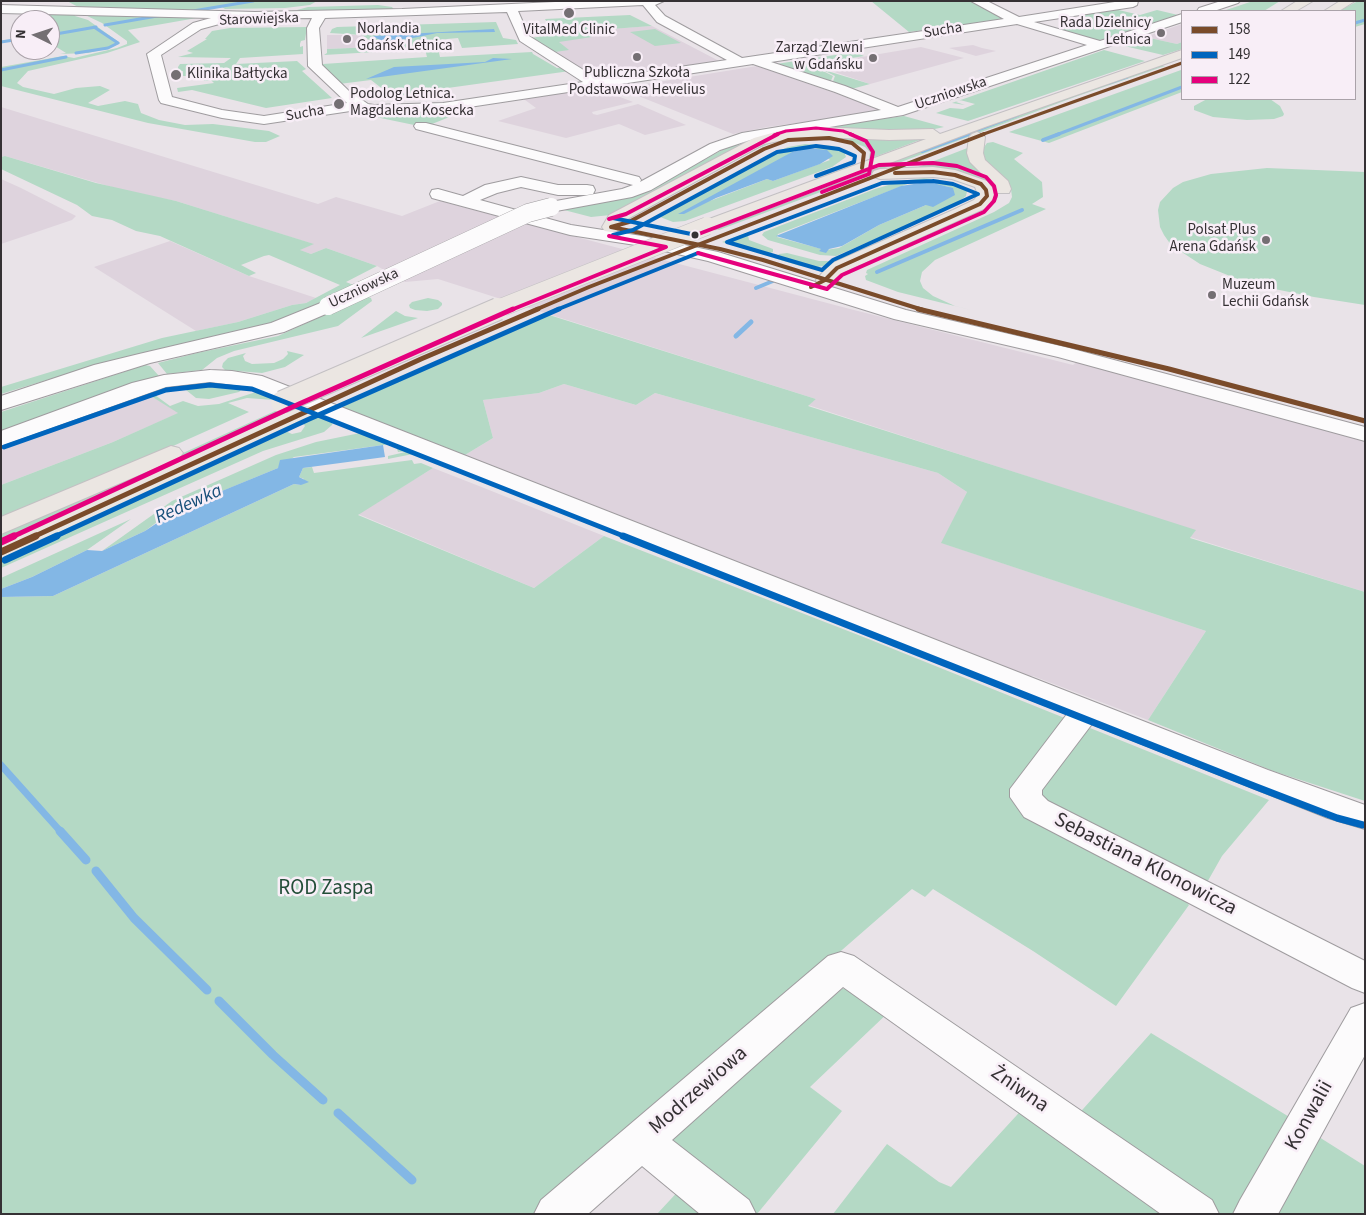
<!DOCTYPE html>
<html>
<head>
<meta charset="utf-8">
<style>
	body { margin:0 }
	#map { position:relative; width:1366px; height:1215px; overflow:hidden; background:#e9e3e8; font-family:"Source Sans 3",sans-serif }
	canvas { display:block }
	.frame { position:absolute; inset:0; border:2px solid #353134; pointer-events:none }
	.legend { position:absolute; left:1181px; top:10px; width:175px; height:90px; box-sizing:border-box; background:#f8eef7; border:1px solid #aaa2a9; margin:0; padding:6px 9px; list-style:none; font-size:15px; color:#353134 }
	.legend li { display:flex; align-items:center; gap:10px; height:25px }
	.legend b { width:25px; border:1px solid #aaa2a9 }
	.north { position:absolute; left:10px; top:10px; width:50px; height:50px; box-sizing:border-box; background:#f8eef7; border:1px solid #aaa2a9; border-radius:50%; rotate:274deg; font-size:14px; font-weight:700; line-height:20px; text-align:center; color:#353134 }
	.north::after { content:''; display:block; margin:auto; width:18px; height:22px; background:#746f73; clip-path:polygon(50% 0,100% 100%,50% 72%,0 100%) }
</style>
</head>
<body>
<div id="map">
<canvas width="1366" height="1215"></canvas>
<div class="frame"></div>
<ul class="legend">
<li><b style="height:6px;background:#7a4b2a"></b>158</li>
<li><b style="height:6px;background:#0065bd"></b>149</li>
<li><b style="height:6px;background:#e5007d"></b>122</li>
</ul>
<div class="north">N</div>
</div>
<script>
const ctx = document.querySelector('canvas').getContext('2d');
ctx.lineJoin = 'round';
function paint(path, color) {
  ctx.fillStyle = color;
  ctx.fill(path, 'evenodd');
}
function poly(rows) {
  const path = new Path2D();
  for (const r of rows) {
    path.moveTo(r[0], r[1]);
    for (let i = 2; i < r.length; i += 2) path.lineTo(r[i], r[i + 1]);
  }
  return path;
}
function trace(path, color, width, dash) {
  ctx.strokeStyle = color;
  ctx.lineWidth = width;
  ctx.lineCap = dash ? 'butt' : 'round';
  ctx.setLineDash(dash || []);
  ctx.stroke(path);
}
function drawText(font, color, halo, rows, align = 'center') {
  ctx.font = font + ' "Source Sans 3",sans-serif';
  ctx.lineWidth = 5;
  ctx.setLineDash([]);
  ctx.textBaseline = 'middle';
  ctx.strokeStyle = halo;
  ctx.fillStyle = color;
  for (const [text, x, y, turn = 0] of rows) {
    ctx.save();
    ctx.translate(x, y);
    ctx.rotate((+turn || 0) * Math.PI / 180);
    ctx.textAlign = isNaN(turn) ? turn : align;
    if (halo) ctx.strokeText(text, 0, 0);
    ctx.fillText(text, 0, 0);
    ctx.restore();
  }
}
paint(poly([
	[1182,24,1182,42,1177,44,1145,37],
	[652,26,721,62,600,80,531,38,564,32],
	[327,35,362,35,372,42,374,47,327,49],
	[973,45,982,48,996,51,976,56,949,48],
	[921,47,964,58,870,84,814,65],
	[757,66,881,109,865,114,767,127,733,134,626,91,627,87],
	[592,86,633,102,592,112,593,114,597,115,638,104,686,125,645,135,619,124,566,138,498,121,536,108,521,97],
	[1,107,318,204,336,197,402,216,440,201,850,309,1073,365,1078,361,1365,439,1365,592,1190,537,1195,531,808,405,816,399,715,367,438,279,405,282,377,266,326,248,311,254,299,250,313,244,176,201,129,192,5,156,1,157],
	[1,179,21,188,76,216,72,220,1,244],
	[170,241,249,276,316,298,306,303,292,305,238,322,196,331,94,267],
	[564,384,636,405,655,393,938,473,967,492,942,543,1206,631,1148,720,1033,676,1026,676,465,455,493,438,483,400,539,393],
	[146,393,179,413,113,442,1,485,1,447],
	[433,468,479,486,604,536,534,588,358,514]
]), '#ded3dd');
paint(poly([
	[67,1,317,1,310,5,285,8,225,9,222,7,184,13,80,8],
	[871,1,970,1,1007,19,909,32],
	[1253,1,1280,1,1264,11,1223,11],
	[1358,1,1365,1,1365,24,1355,27,1355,11,1339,11],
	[378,5,392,7,395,11,311,13,297,10,308,7],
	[1110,8,1140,15,1157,10,1178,15,1100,40,1094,40,1056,29,1063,27,1085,14],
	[41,13,74,13,75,16,88,20,120,43,110,48,88,53,60,54,66,53,50,43,50,20,43,20,49,16,36,15],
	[83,14,208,16,128,30,140,42,107,53,28,71,17,83,23,87,54,94,76,88,100,86,110,90,88,103,98,106,125,101,138,104,141,113,159,120,185,125,213,124,269,131,280,136,266,142,255,142,148,123,1,86,1,67,63,56,74,58,117,48,127,44,127,41,102,23],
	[630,15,652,26,583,31,592,37,559,42,569,50,555,52,531,38,579,31,577,28,550,28,545,19],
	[496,22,503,38,516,40,518,44,462,48,458,38,436,40,440,57,532,52,533,54,557,68,564,67,570,71,426,91,397,96,397,98,394,100,381,91,384,90,371,80,339,84,322,68,323,64,427,57,425,49,324,55,327,53,327,49,374,47,372,42,362,35,330,33,332,29,337,27],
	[307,27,305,40,301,41,300,44,300,47,303,46,303,54,240,58,236,64,297,61,306,69,302,71,332,98,266,108,192,90,178,92,177,88,214,83,211,80,204,81,203,78,192,79,192,76,183,76,183,71,178,72,178,67,180,64,224,63,231,58,178,57,193,53,187,51,207,39,205,39,212,31,230,28],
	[655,29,681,43,655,46,630,32],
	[1145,37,1177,44,1182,42,1182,49,1163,55,1120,45],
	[1104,50,1145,61,968,121,936,113,950,108,963,109,975,104,960,100,956,102,965,105,952,103,929,111],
	[855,52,864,56,840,60,831,56,839,60,811,65,833,76,830,83,776,64],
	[813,65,824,70,870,84,848,90,832,84,835,76],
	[1160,65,1165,66,1075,97,719,230,711,227,965,133],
	[1181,70,1182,70,1182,92,1049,143,1009,132],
	[1207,99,1270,99,1280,106,1284,114,1283,116,1274,119,1247,120,1213,117,1194,110,1194,106],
	[449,109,462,112,427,126,419,126,366,115,445,112],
	[904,116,944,127,921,132,795,130],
	[811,134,891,137,933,135,869,159,870,152,865,147,842,138,811,135,779,140,757,149,626,220,623,219,768,142,790,136],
	[761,136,611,215,591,217,564,210,641,194,722,150],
	[993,142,1023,153,1014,159,1042,182,1043,197,1032,204,1046,209,935,260,922,272,920,281,923,288,933,296,955,306,975,311,898,292,866,280,865,276,868,274,866,273,867,270,994,212,1009,203,1012,197,1011,189,984,159,982,150,987,143],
	[805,144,833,146,844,151,846,157,832,167,685,221,673,222,660,217,770,155,788,147],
	[807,148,816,148,830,160,773,181,767,179,710,201,796,150],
	[970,147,998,192,998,197,994,203,975,213,850,270,847,269,991,202,995,192,987,183,908,171],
	[5,156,96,183,176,201,314,244,300,250,311,254,326,248,377,266,346,282,356,286,282,320,109,361,1,394,1,387,162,338,238,322,292,305,306,303,340,285,269,255,264,256,241,265,256,273,249,276,160,236,136,231,112,220,92,216,77,205,1,169,1,157],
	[1267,168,1365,172,1365,305,1314,297,1250,284,1200,264,1171,245,1164,235,1160,227,1158,210,1160,202,1173,188,1183,182,1211,174],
	[924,178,940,180,958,185,967,191,966,196,956,204,836,256,820,255,768,240,762,235,764,232,875,189,902,181],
	[910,183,929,183,950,187,926,205,879,225,839,248,819,251,822,249,777,237,778,234],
	[752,231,748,235,749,240,773,249,773,252,765,255,722,242],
	[862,249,865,250,833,264,818,267,800,266,774,258,779,254,787,253,819,261,833,261],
	[366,296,371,298,372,301,338,326,234,351,217,358,202,370,167,374,158,363,197,353,278,336],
	[428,298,438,300,442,303,442,305,438,309,427,311,415,310,410,308,409,305,412,302],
	[396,311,405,316,418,318,361,338],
	[546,314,816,399,808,406,1196,530,1190,538,1365,592,1365,801,1273,771,1148,720,1206,631,941,543,967,492,938,473,655,393,636,405,564,384,539,393,483,400,493,438,465,455,342,407],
	[287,351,304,355,285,367,262,373,225,370,222,367,223,363,228,358,246,353,243,356,245,361,252,364,274,363,283,359,288,354],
	[145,365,150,366,159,376,133,384,1,432,1,412],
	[211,380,245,386,239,392,209,399,196,398,181,386,183,384],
	[154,389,168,390,155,395,170,406,183,401,198,406,219,404,259,391,281,397,274,400,247,398,228,403,249,412,115,472,1,521,1,485,113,442,178,413,146,393,1,447,1,443],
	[286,406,295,410,1,545,1,532,135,475],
	[319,411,331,417,333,421,332,425,324,432,263,451,1,568,1,558,281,429,292,434,301,432,305,426,300,420],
	[365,432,418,453,388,459,388,456,410,451,398,452,396,446,391,444,294,457,278,468,169,513,145,531,102,551,172,501,276,455,316,442],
	[412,460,414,464,421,463,433,468,358,515,534,588,604,536,866,638,1067,719,1018,785,1180,895,1189,905,1116,1006,1033,951,933,889,925,897,912,889,539,1214,1,1214,1,597,53,596,294,484,301,485,304,479,299,477,303,468,312,467,314,473],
	[131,519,87,550,32,577,1,589,1,578],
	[1090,728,1269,800,1222,856,1205,886,1037,802,1035,787],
	[852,987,892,1009,810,1087,842,1111,757,1214,753,1214,675,1155,671,1136,842,989],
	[1151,1033,1291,1118,1237,1214,1213,1214,1075,1118],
	[1027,1104,1167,1214,833,1214,887,1144,939,1182,951,1187],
	[1311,1132,1365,1166,1365,1214,1262,1214],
	[683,1186,719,1214,657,1214]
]), '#b4d9c5');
paint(poly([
	[494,29,495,32,437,33,408,39,381,41,373,36],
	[493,58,512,59,366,79,394,67,485,62],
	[807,148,827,150,833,156,820,164,773,181,767,179,716,198,684,214,678,214,792,152],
	[933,181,938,182,937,184,953,188,955,195,933,207,926,205,879,225,842,246,829,249,826,253,819,251,821,249,776,236,901,186],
	[383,445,385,457,303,468,299,477,309,482,301,485,294,484,53,596,1,597,1,589,32,577,87,550,102,551,145,531,178,509,278,468,280,460]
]), '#83b7e5');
trace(poly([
	[187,12,253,1],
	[1355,23,1365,20],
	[105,25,163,15],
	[50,35,96,27],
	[1,42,20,39],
	[76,53,108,48,118,43,94,27],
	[1,70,66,57],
	[1109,83,1127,77],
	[964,135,1018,115],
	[1056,135,1182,87]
]), '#83b7e5', 3);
trace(poly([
	[1043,140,1059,134],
	[922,151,968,134],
	[877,272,1022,210],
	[756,288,773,281]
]), '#83b7e5', 4);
trace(poly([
	[736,336,751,322]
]), '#83b7e5', 5);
trace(poly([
	[1,765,61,832]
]), '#83b7e5', 7);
trace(poly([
	[60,831,86,860],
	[96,871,134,918,207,990],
	[219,1001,273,1055,323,1100],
	[338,1113,412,1180]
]), '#83b7e5', 9);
const minor = poly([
	[577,1,664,1,655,5,665,16,742,58,1004,19,971,1,987,1,1019,17,1121,1,1138,1,1137,5,1133,7,1034,22,1100,41,1182,14,1182,22,903,115,750,140,720,150,651,190,632,197,551,212,545,211,542,207,545,203,622,189,633,185,416,129,414,126,416,123,426,123,639,177,641,180,640,182,710,144,742,133,881,110,835,92,753,64,443,111,374,113,357,110,264,124,222,118,161,103,159,100,147,54,193,23,211,18,1,13,1,5,255,12,402,9,577,1],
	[643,5,657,22,727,60,598,79,529,36,518,11,643,5],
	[507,12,520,41,583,82,443,103,374,105,368,104,349,91,322,65,319,28,325,18,507,12],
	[312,18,307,28,308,66,347,103,264,116,222,110,172,97,161,55,201,29,223,23,224,19,312,18],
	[1017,24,1087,45,898,107,845,86,771,62,1017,24],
	[1221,1,1240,1,1238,3,1214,11,1197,11,1199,8,1221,1],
	[521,177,558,185,587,185,593,186,595,190,593,194,587,195,558,195,521,187,497,193,480,200,571,225,642,236,718,252,906,310,1069,348,1365,427,1365,441,1058,357,894,319,708,261,642,246,570,235,432,198,430,194,432,190,438,189,463,196,485,185,521,177],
	[328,300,335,302,338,306,335,310,284,332,150,363,1,410,1,396,94,365,139,354,271,323,328,300],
	[210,370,232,371,262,376,1268,770,1365,805,1365,829,1328,818,1092,724,1042,790,1042,795,1048,801,1365,961,1365,993,1352,988,1024,817,1010,797,1010,789,1067,714,249,387,210,382,166,387,1,446,1,431,132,383,164,375,210,370],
	[841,952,854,956,1212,1200,1219,1214,1161,1214,843,987,672,1140,749,1200,756,1214,700,1214,642,1166,588,1214,534,1214,541,1200,828,956,841,952],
	[1365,1003,1365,1055,1278,1214,1233,1214,1240,1200,1351,1008,1365,1003]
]);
const major = poly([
	[1297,1,1313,1,1296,11,1281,11,1297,1],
	[1340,1,1355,1,1339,11,1324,11,1340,1],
	[1182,50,1182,58,985,127,713,230,707,231,701,230,698,226,701,222,926,139,889,140,818,137,779,141,764,144,622,222,617,231,611,232,605,231,602,227,609,215,754,138,779,131,818,127,889,130,933,129,940,134,1182,50],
	[977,132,982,134,985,137,983,153,985,160,1008,181,1011,189,1009,193,997,193,994,186,970,162,967,153,969,137,972,134,977,132],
	[933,167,955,170,987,181,994,190,995,196,986,208,844,272,832,284,825,286,818,284,816,280,830,264,953,210,974,200,978,195,975,187,952,179,933,177,880,179,874,177,872,174,874,171,880,169,933,167],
	[303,405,311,407,314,412,311,417,10,558,1,560,1,542,303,405],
	[171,446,179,448,183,453,179,458,1,534,1,517,171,446]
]);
trace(minor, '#9f9c9f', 2);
trace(major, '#c3c0c3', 2);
paint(minor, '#fcfbfc');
paint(major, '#ebe6e2');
const minorBridge = poly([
	[328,306,528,213,551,207]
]);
const majorBridgeFar1 = poly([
	[495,310,707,226]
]);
const majorBridge = poly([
	[282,402,498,309]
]);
trace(minorBridge, '#9f9c9f', 19, []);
trace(majorBridgeFar1, '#c3c0c3', 19, []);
trace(majorBridge, '#c3c0c3', 24, []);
trace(minorBridge, '#fcfbfc', 18);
trace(majorBridgeFar1, '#ebe6e2', 18);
trace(majorBridge, '#ebe6e2', 22);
trace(poly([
	[981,135,1182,63]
]), '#7a4b2a', 3);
trace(poly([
	[611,227,720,249,763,260,923,310],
	[611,227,629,222,764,149,788,140,829,138,852,143,864,153,862,168],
	[811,287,825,280,837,268,980,204,987,196,986,190,981,184,955,175,933,172,895,173],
	[535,310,589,287,984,134]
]), '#7a4b2a', 4);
trace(poly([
	[918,309,1169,369,1365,421],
	[33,537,421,359,538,309]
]), '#7a4b2a', 5);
trace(poly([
	[1,552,36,536]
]), '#7a4b2a', 7);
trace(poly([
	[933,181,953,184,978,194,833,260,822,270,727,242,882,183,933,181],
	[613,218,696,235],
	[613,235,633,230,777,152,816,146,839,149,855,156,854,162,816,176],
	[556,310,698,253]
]), '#0065bd', 4);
trace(poly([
	[4,447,166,390,210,385,252,389,626,537],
	[54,537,307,420,559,309]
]), '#0065bd', 5);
trace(poly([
	[623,536,1254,786,1337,818,1363,825],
	[5,560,57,536]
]), '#0065bd', 7);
trace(poly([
	[774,135,786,131,816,128,843,131,853,135]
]), '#e5007d', 3);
trace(poly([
	[822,192,869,174,873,152,866,141,850,134],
	[609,219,626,214,778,134],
	[696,235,879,165,933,163,957,166,986,177,994,186,996,195,994,201,984,212,842,275,827,289,698,253],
	[511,310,666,247,609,236]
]), '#e5007d', 4);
trace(poly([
	[12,537,299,404,513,309]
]), '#e5007d', 5);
trace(poly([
	[1,542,14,536]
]), '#e5007d', 7);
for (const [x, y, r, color] of [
	[569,13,6,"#746f73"],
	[1161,33,5,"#746f73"],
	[347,39,5,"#746f73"],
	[637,57,5,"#746f73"],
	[873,58,5,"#746f73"],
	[176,75,6,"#746f73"],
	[339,104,6,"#746f73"],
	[695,235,4.5,"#353134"],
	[1266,240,5,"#746f73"],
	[1212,295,5,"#746f73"]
]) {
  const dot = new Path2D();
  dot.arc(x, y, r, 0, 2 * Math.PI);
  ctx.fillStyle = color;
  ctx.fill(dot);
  trace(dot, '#f8eef7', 2);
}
drawText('15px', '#353134', '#f8eef7', [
	["Starowiejska",259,20,-2],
	["Sucha",943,31,-9],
	["Uczniowska",951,94,-19],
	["Sucha",305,114,-10],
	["Uczniowska",364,289,-25]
]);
drawText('15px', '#353134', '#f8eef7', [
	["Rada Dzielnicy",1151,24,"right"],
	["Letnica",1151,41,"right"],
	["Norlandia",357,30],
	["Gdańsk Letnica",357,47],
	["VitalMed Clinic",569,31,"center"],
	["Zarząd Zlewni",863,49,"right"],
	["w Gdańsku",863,66,"right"],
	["Publiczna Szkoła",637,74,"center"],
	["Podstawowa Hevelius",637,91,"center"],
	["Klinika Bałtycka",187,75],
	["Podolog Letnica.",350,95],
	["Magdalena Kosecka",350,112],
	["Polsat Plus",1256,231,"right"],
	["Arena Gdańsk",1256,248,"right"],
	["Muzeum",1222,286],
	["Lechii Gdańsk",1222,303]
], 'left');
drawText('italic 19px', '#184f7a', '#f8eef7', [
	["Redewka",189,505,-24]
]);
drawText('21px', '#353134', '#f8eef7', [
	["Sebastiana Klonowicza",1145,865,27],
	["Żniwna",1019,1090,35],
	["Modrzewiowa",699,1091,-41],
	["Konwalii",1310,1116,-61]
]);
drawText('21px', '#234e38', '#f8eef7', [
	["ROD Zaspa",326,889]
]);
</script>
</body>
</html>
